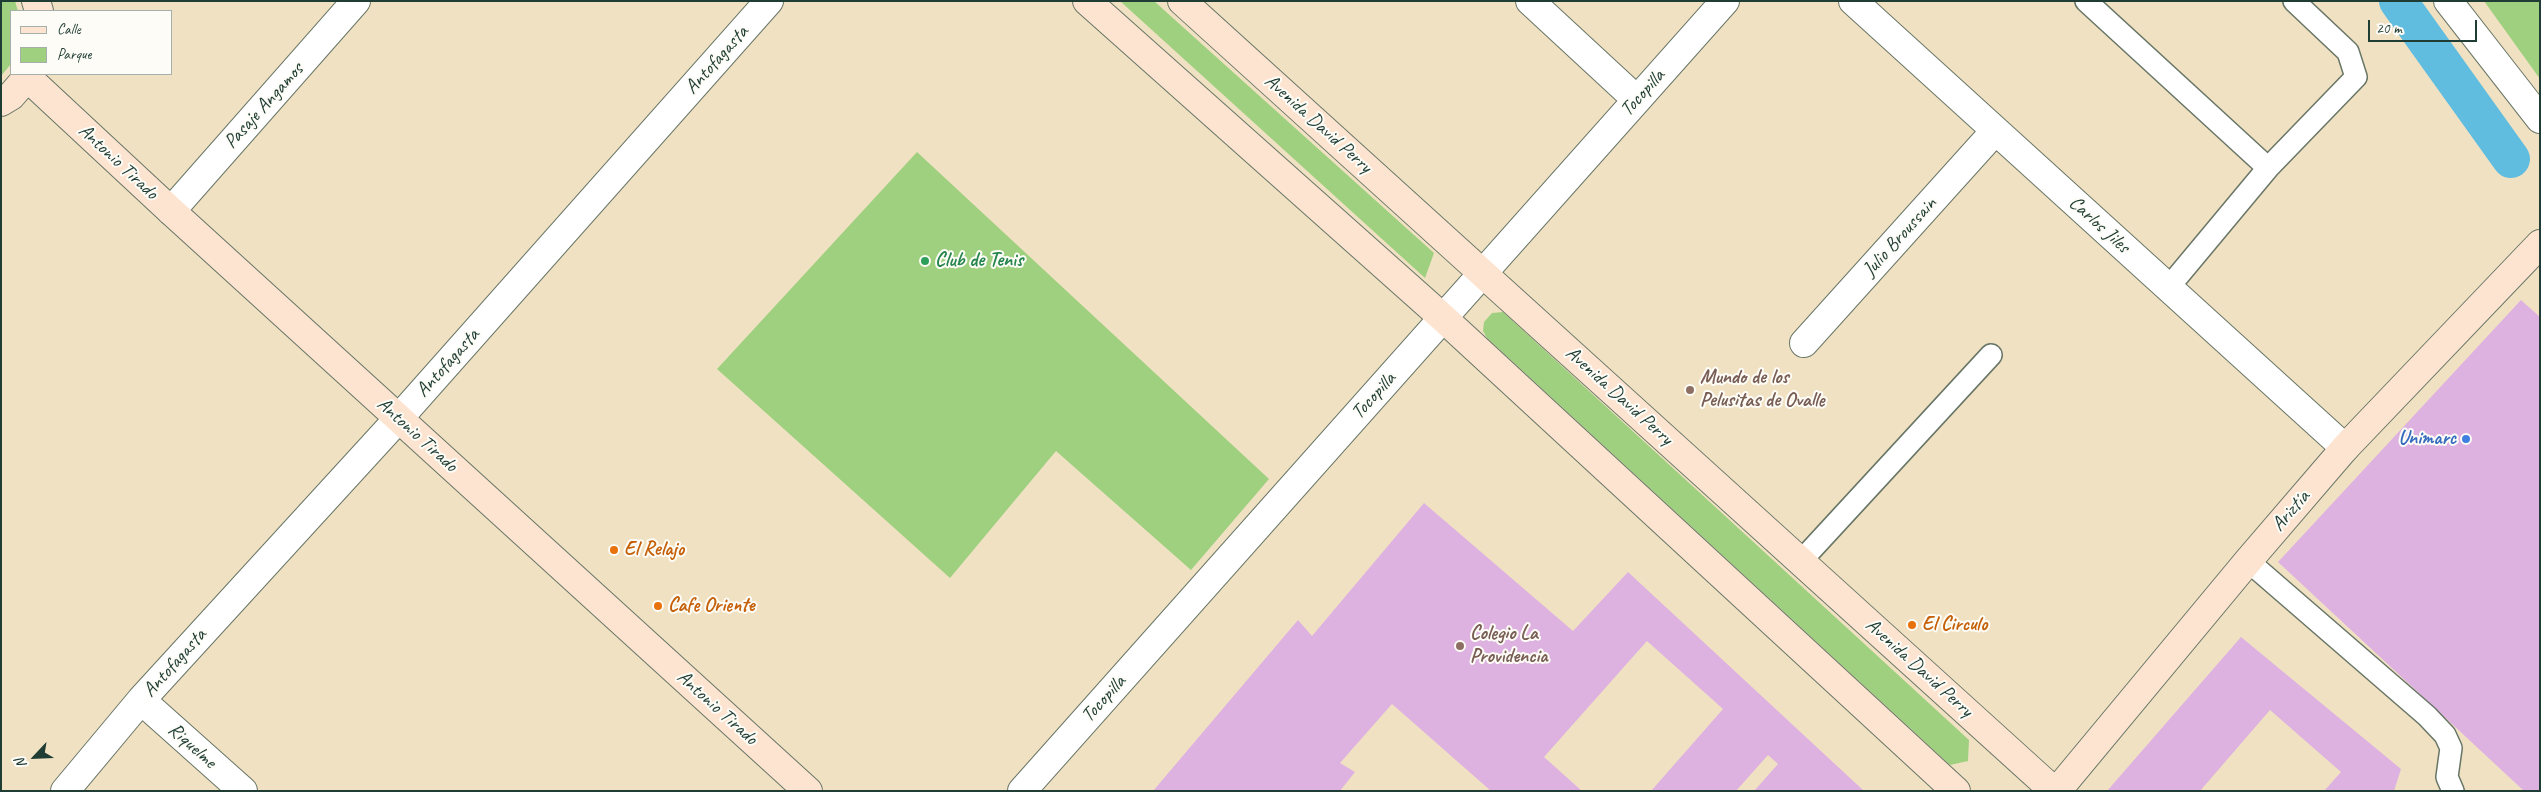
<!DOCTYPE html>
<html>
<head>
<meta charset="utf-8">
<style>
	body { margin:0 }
	#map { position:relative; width:2541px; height:792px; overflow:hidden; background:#f1e1c3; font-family:Caveat,sans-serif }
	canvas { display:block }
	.frame { position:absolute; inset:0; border:2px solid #1f3d34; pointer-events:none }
	.legend { position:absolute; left:10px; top:10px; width:162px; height:65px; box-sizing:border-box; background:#fdfcf7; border:1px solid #a4b0a9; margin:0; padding:6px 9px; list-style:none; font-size:15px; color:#1f3d34 }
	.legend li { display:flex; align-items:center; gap:10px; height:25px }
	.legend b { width:25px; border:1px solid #a4b0a9 }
	.north { position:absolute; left:10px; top:732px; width:50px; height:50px; -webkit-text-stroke:4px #fdfcf7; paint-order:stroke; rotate:245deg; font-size:14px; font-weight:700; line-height:20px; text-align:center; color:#1f3d34 }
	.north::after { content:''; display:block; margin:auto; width:18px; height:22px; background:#1f3d34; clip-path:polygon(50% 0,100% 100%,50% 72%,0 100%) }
	.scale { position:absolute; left:2368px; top:20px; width:109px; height:22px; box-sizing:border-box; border:2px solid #1f3d34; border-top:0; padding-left:6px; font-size:15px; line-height:18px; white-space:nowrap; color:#1f3d34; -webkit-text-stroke:4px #fdfcf7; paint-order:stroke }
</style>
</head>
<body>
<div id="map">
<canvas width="2541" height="792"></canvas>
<div class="frame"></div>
<ul class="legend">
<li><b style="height:6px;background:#fde4d1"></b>Calle</li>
<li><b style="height:14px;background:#9ed07f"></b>Parque</li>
</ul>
<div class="north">N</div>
<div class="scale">20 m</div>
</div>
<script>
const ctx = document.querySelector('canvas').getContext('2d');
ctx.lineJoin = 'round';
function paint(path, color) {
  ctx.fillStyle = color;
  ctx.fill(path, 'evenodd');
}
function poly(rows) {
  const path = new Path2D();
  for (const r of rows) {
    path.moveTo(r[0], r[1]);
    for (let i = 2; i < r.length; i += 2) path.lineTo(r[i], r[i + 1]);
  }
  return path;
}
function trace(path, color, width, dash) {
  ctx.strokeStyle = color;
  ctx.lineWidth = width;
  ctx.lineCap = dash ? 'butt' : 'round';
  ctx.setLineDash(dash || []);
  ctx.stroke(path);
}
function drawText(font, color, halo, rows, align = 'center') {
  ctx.font = font + ' Caveat,sans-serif';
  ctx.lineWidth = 4;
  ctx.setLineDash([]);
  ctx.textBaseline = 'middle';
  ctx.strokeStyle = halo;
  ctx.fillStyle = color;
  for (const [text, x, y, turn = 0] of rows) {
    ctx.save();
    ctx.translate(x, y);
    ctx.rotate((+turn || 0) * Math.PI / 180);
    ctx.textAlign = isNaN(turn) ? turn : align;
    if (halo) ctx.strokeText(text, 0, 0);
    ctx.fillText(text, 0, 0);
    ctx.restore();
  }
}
paint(poly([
	[1,1,15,1,18,11,11,11,11,64,1,76],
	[1120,1,1154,1,1434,253,1425,278],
	[2484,1,2540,1,2540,79],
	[917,152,1269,479,1191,570,1056,451,950,578,717,369],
	[1503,312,1969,740,1968,761,1950,765,1487,338,1483,331,1484,322,1492,313]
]), '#9ed07f');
trace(poly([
	[2398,1,2511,159]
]), '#61bddf', 38);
paint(poly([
	[2521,300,2540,317,2540,791,2524,791,2278,562],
	[1424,503,1573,631,1628,572,1864,791,1754,791,1778,764,1768,755,1736,791,1651,791,1723,709,1647,641,1544,757,1582,791,1491,791,1392,704,1340,763,1355,772,1340,791,1153,791,1298,620,1312,636],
	[2241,637,2401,769,2394,791,2324,791,2341,772,2270,710,2200,791,2107,791]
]), '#ddb2e0');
const service = poly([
	[2086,1,2268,168],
	[2168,288,2268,168,2356,77,2348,52,2294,1],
	[1801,561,1991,355],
	[2248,561,2427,716,2445,735,2451,748,2447,777,2453,791]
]);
const minor = poly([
	[1530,1,1637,100],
	[1853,1,2345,448],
	[2448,1,2540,119],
	[171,211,356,1],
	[1804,343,1995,131],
	[141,700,243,791],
	[65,791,141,700,399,418,769,1],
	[1022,791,1725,1]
]);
const secondary = poly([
	[36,1,39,11],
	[1087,1,1442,317,1956,791],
	[1182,1,2054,791],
	[28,78,171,211,808,791],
	[1,102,11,96,30,74],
	[2057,791,2248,561,2345,448,2540,244]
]);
trace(service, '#687666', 24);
trace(minor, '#687666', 30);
trace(secondary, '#687666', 30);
trace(service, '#fff', 21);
trace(minor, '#fff', 28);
trace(secondary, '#fde4d1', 28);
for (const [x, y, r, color] of [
	[925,261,5,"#2e9e5b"],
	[1690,390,5,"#8d6e63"],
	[2466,439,5,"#3f7fe0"],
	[614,550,5,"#e8710a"],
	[658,606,5,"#e8710a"],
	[1912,625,5,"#e8710a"],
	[1460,646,5,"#8d6e63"]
]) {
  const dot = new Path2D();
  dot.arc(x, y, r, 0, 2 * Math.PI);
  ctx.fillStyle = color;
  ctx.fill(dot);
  trace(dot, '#fdfcf7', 2);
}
drawText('20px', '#1f3d34', '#fdfcf7', [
	["Antofagasta",717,60,-48],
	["Tocopilla",1643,93,-48],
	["Pasaje Angamos",264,106,-48],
	["Avenida David Perry",1318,124,42],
	["Antonio Tirado",118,162,43],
	["Carlos Jiles",2099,225,42],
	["Julio Broussain",1900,237,-48],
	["Antofagasta",448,363,-48],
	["Tocopilla",1374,396,-48],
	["Avenida David Perry",1619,396,42],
	["Antonio Tirado",417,435,42],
	["Ariztía",2291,511,-49],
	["Antofagasta",175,663,-48],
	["Avenida David Perry",1919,668,42],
	["Tocopilla",1104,699,-48],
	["Antonio Tirado",717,708,42],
	["Riquelme",192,746,42]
]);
drawText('bold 20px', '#27864d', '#fdfcf7', [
	["Club de Tenis",935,261]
], 'left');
drawText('bold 20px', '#785e54', '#fdfcf7', [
	["Mundo de los",1700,378],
	["Pelusitas de Ovalle",1700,401],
	["Colegio La",1470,634],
	["Providencia",1470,657]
], 'left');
drawText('bold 20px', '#366cbe', '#fdfcf7', [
	["Unimarc",2456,439]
], 'right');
drawText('bold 20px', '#c56008', '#fdfcf7', [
	["El Relajo",624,550],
	["Cafe Oriente",668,606],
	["El Circulo",1922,625]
], 'left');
</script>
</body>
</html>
